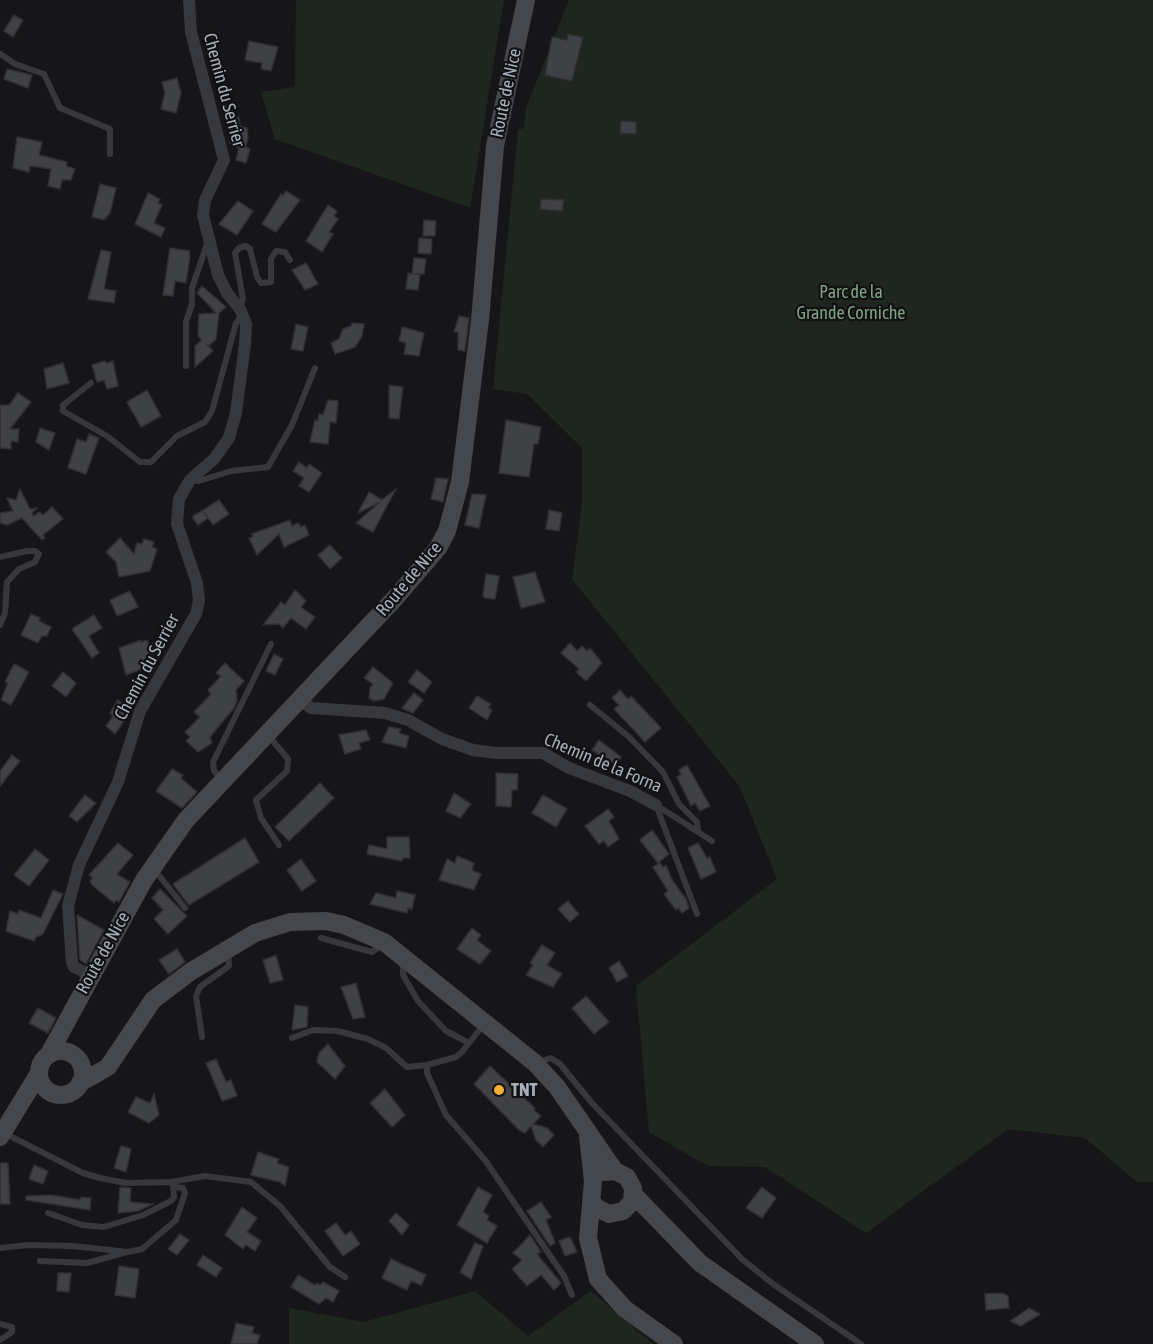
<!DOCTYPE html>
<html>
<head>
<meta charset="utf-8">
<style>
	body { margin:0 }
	canvas { display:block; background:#161618 }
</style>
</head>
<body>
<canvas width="1153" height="1344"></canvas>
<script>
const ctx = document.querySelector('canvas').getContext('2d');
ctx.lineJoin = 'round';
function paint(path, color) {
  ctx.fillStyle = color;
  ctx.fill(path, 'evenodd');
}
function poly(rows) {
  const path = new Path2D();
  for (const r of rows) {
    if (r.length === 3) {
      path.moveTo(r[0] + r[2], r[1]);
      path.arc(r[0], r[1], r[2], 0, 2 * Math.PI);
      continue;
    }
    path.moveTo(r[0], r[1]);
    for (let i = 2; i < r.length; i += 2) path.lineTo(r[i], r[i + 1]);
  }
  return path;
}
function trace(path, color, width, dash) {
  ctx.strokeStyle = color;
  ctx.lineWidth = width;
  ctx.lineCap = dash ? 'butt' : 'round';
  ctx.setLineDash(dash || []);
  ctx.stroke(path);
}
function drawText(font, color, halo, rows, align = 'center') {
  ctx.font = font + ' "Asap Condensed",sans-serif';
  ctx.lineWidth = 4.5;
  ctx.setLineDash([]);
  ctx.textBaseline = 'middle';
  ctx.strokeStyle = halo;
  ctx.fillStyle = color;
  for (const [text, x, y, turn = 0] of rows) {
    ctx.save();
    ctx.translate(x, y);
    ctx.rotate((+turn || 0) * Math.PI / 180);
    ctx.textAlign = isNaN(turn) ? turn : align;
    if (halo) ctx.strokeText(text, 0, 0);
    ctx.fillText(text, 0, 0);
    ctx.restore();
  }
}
paint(poly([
	[296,0,504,0,470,208,275,139,261,92,295,87],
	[569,0,1153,0,1153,1182,1137,1182,1085,1138,1008,1129,866,1233,765,1167,708,1166,649,1132,636,986,777,879,740,787,572,579,582,503,582,448,527,394,493,389,518,130,524,128,526,108],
	[475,1291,528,1336,591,1291,653,1344,289,1344,289,1308,364,1322]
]), '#1e261f');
const building = poly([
	[14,15,23,20,13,37,4,31,14,15],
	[568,34,583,37,572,81,545,75,552,37,567,40,568,34],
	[249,41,278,47,271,71,261,69,262,63,245,60,249,41],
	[7,69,32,75,28,88,4,79,7,69],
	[177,78,181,93,176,113,161,109,165,93,162,82,177,78],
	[239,117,240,126,247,128,248,139,245,147,250,149,246,163,236,160,239,148,230,143,228,118,239,117],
	[621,121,636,122,636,134,620,133,621,121],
	[17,137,42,142,39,155,67,162,66,166,75,169,71,180,62,180,60,189,48,186,51,169,30,166,29,172,13,168,17,137],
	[100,184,116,188,110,213,104,220,92,217,100,184],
	[286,191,300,200,276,232,262,224,281,194,283,196,286,191],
	[148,193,160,199,158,203,162,205,154,223,165,228,161,237,135,224,148,193],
	[541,199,564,200,562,211,540,209,541,199],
	[238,201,253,211,237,235,219,224,238,201],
	[328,205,337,211,334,216,338,219,329,232,333,234,322,252,306,241,328,205],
	[424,220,436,221,435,236,423,236,424,220],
	[419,238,432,239,431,254,418,253,419,238],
	[170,248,189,251,190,256,186,283,175,281,173,296,163,295,170,248],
	[101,250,111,252,104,289,116,291,114,303,88,299,101,250],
	[414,258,426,259,424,274,414,274,420,274,418,290,406,289,408,273,412,274,414,258],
	[306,263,318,284,305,290,292,270,306,263],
	[202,286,226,307,219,313,216,339,209,346,207,344,213,351,195,367,195,346,202,340,198,336,199,314,216,313,197,293,202,286],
	[459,316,469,318,465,351,458,350,458,332,454,332,459,316],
	[352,323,364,324,362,336,355,347,335,354,331,343,339,339,343,329,351,326,352,323],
	[296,324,308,327,303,351,291,349,296,324],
	[402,327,424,333,419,356,404,354,406,343,399,341,402,327],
	[105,361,106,363,113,361,118,386,107,389,104,380,97,382,92,365,105,361],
	[63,363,69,383,47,389,44,369,63,363],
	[389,385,403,387,399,419,389,418,389,385],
	[147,390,161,416,141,427,127,402,147,390],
	[18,393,31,402,10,429,19,429,18,442,11,441,11,449,0,448,0,405,9,405,18,393],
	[328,400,338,401,336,423,330,422,328,444,310,442,315,420,318,421,319,414,323,415,328,400],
	[506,420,541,427,538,444,534,444,529,477,499,473,506,420],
	[40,428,55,433,49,450,36,442,40,428],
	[89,434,99,438,86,474,68,468,77,439,86,442,89,434],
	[299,462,307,468,309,464,322,473,309,492,299,486,304,478,293,471,299,462],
	[436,478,448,479,443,502,431,499,436,478],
	[20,489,30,509,37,508,32,513,34,516,39,512,43,515,52,507,63,519,43,535,45,538,42,540,22,518,7,525,0,523,0,513,13,511,7,498,16,500,20,489],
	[396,489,373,532,356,523,380,502,358,513,369,492,382,500,396,489],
	[472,494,486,495,479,528,465,525,472,494],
	[219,500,229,514,213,525,204,512,208,518,198,525,192,517,219,500],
	[549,510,562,513,559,531,546,529,549,510],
	[290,520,292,526,298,523,301,527,305,525,309,535,284,547,279,534,257,555,249,538,253,537,252,534,290,520],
	[120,538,134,554,137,543,142,544,144,539,154,542,152,547,157,549,150,571,119,577,116,562,106,552,120,538],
	[330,545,342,558,330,569,318,555,330,545],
	[535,572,545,602,521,608,513,577,535,572],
	[486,574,499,576,495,599,485,598,483,595,486,574],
	[295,590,306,601,301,607,315,617,306,629,291,618,283,628,279,624,263,625,281,602,285,605,295,590],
	[130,591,138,607,117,616,110,600,130,591],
	[31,614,40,618,39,621,51,627,47,636,42,636,38,643,21,635,31,614],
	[94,615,102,628,89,636,99,653,92,658,72,629,94,615],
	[141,640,141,642,147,640,152,654,147,661,149,666,126,675,119,648,141,640],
	[570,643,577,651,582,646,587,651,590,648,602,663,586,681,576,672,579,669,561,653,570,643],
	[274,654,283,659,275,675,266,671,274,654],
	[225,663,244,681,236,690,237,701,234,708,210,737,212,743,198,752,186,741,190,737,185,732,200,717,194,712,211,694,208,690,221,676,216,673,225,663],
	[14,664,29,672,11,705,1,700,8,683,5,682,14,664],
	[373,667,393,683,384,699,374,701,369,698,370,688,373,684,364,678,373,667],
	[417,670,432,682,424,693,408,682,417,670],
	[63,672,76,683,66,697,52,686,63,672],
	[620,690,628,699,631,696,661,728,645,742,614,709,619,705,612,698,620,690],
	[414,693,423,700,413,713,402,708,414,693],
	[477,696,491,704,488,708,492,710,487,720,469,708,477,696],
	[118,700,132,710,115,734,106,726,113,716,110,713,118,700],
	[389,727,401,729,399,733,409,736,406,748,382,742,389,727],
	[366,730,370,740,359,743,361,749,345,754,339,735,366,730],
	[599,740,621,757,615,765,592,750,599,740],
	[12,755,20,761,0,786,0,771,12,755],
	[687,765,710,806,700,811,695,803,691,806,677,777,681,775,679,770,687,765],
	[172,769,183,775,181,778,197,792,182,808,156,791,172,769],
	[496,773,518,774,517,790,512,790,511,807,496,806,496,773],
	[320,783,334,798,289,841,275,827,320,783],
	[454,793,471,804,460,818,446,811,454,793],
	[85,795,96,803,77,822,69,816,85,795],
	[543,795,567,809,556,827,532,813,543,795],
	[608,809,614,817,609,821,619,839,608,847,604,841,599,844,585,826,608,809],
	[652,830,669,854,658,863,640,840,652,830],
	[387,837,409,837,410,858,403,858,402,861,367,854,369,845,387,849,387,837],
	[245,838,259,862,189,905,173,884,245,838],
	[118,843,133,855,117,874,130,882,119,902,116,900,114,903,92,885,90,881,93,878,89,875,118,843],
	[698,843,707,858,710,857,716,872,701,879,688,848,698,843],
	[35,849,49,860,29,886,14,875,35,849],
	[457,856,474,863,472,870,481,874,474,890,439,880,447,859,455,863,457,856],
	[301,859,316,881,302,891,287,870,301,859],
	[660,863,663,867,666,865,672,880,686,899,689,908,682,913,678,908,676,910,664,894,668,891,653,867,660,863],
	[160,889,187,916,168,934,154,919,163,910,152,898,160,889],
	[53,890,63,894,43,934,36,937,34,941,6,931,10,911,18,914,19,910,41,918,53,890],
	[397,891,415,895,412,909,408,908,407,913,370,904,376,893,396,898,397,891],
	[568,901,579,914,570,922,558,909,568,901],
	[77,915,104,930,86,964,80,960,77,915],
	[472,928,481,935,477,940,491,951,480,964,457,949,472,928],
	[542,945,555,953,547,965,562,974,553,987,526,975,533,965,530,963,542,945],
	[177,949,185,962,169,974,159,960,177,949],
	[276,955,283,980,270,983,263,960,276,955],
	[619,961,628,976,617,982,609,968,619,961],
	[356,983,365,1017,353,1019,341,987,356,983],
	[586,996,609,1022,594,1034,572,1008,586,996],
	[295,1005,308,1007,307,1027,292,1030,295,1005],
	[38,1008,56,1018,48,1033,29,1023,38,1008],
	[328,1044,345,1066,335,1079,317,1062,319,1053,328,1044],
	[216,1059,226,1082,231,1080,237,1096,222,1101,206,1063,216,1059],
	[490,1066,535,1108,534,1110,541,1116,533,1124,547,1128,554,1135,543,1147,536,1140,531,1126,525,1133,519,1130,474,1084,490,1066],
	[385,1089,405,1115,392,1127,370,1103,385,1089],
	[154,1094,159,1115,149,1123,128,1112,136,1097,150,1103,154,1094],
	[121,1146,131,1149,126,1172,114,1168,121,1146],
	[258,1152,279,1159,277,1163,289,1167,285,1186,280,1182,251,1175,258,1152],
	[0,1163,8,1163,10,1204,0,1204,0,1163],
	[34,1165,48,1171,43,1184,29,1179,34,1165],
	[120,1187,131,1188,130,1202,153,1204,138,1211,118,1213,120,1187],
	[478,1187,492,1195,483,1212,489,1216,487,1220,497,1226,487,1243,457,1225,478,1187],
	[762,1187,776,1198,762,1218,746,1208,762,1187],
	[51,1195,80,1200,81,1197,91,1198,90,1210,26,1200,26,1196,51,1195],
	[541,1202,551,1217,546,1220,555,1243,550,1246,527,1211,541,1202],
	[242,1207,257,1218,247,1232,261,1241,255,1251,246,1245,243,1249,225,1235,242,1207],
	[396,1213,409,1225,402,1235,389,1221,396,1213],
	[336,1223,345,1235,351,1231,360,1244,343,1256,325,1231,336,1223],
	[180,1234,189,1240,177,1255,168,1249,180,1234],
	[530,1235,541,1252,537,1254,561,1283,554,1290,541,1275,527,1286,512,1269,522,1260,513,1253,530,1235],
	[570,1237,577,1252,565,1256,559,1241,570,1237],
	[475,1243,483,1246,471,1279,460,1272,475,1243],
	[203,1255,222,1268,216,1277,197,1265,203,1255],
	[391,1259,426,1275,421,1285,411,1281,407,1290,382,1278,391,1259],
	[119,1266,139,1269,135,1298,115,1295,119,1266],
	[58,1273,71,1273,69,1292,57,1291,58,1273],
	[298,1275,315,1285,317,1283,320,1285,323,1282,339,1291,333,1302,326,1298,319,1304,291,1287,298,1275],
	[1002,1293,1008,1296,1009,1308,986,1310,985,1294,1002,1293],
	[1029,1308,1040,1314,1021,1326,1010,1321,1029,1308],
	[236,1323,254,1327,252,1333,260,1335,257,1344,231,1344,236,1323]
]);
paint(building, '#404145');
trace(building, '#303034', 1.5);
trace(poly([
	[0,54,15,64,44,74,60,108,110,129,110,154],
	[240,308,243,299,235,253,239,248,246,246,250,249,257,277,261,283,271,282,271,259,276,251,285,252,290,260],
	[186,366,186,322,192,304,192,288,208,241],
	[91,383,63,405,63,411,107,436,140,462,151,462,177,436,205,422,212,411,236,323,242,315],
	[191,480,199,481,231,471,268,467,292,425,315,368],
	[0,557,27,551,35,551,39,554,35,562,19,569,7,582,5,613,0,625],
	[590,705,629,737,663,772,679,804,697,822,698,832],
	[268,735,288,759,287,771,256,800,261,818,279,845],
	[222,779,214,771,213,762,271,644],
	[656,805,697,914],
	[656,805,712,841],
	[154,869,185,908],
	[321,938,372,952,382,945],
	[403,962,403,975,418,1001,446,1031,469,1043],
	[484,1024,462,1052,456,1057,427,1065,427,1073,446,1115,485,1160,564,1276,572,1295],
	[202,1037,196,996,200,987,229,966,228,952],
	[292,1038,313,1030,338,1031,368,1039,386,1048,407,1067,427,1065],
	[538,1062,551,1058,560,1064,592,1103,742,1259,773,1284,861,1344],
	[4,1133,83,1173,100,1178,126,1183,171,1182,205,1176,251,1182,280,1206,330,1267,345,1277],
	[48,1213,82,1225,104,1227,143,1215,171,1201,174,1197,173,1185],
	[0,1248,28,1245,73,1246,128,1252,142,1249,176,1220,185,1193,183,1188,174,1187],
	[40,1261,87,1263,127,1252],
	[0,1324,12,1327,12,1332,0,1340]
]), '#37383d', 6);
trace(poly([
	[300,700,311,708,385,713,408,720,442,739,473,750,497,753,543,753,569,768,630,791,656,805],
	[90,975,74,967,72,962,68,906,79,865,118,782,140,711,196,614,199,601,197,583,177,524,179,499,190,480,214,459,229,438,236,413,245,344,246,324,240,309,227,293,218,275,203,215,205,200,224,160,191,32,189,0]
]), '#37383d', 12);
trace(poly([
	[61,1073,22],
	[49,1054,144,880,186,820,397,596,438,548,447,531,460,482,480,320,495,146,526,0],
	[80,1083,108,1067,153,1000,190,972,255,933,290,922,326,921,344,925,384,942,535,1063,557,1087,615,1171],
	[588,1136,593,1181,588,1238,598,1279,625,1309,674,1344],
	[0,1137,39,1073],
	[634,1195,700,1263,815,1344],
	[592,1202,597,1208,609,1214,623,1211,632,1202,633,1188,627,1177,615,1171,604,1172]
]), '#45474d', 18);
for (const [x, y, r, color] of [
	[499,1090,6,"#f2b134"]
]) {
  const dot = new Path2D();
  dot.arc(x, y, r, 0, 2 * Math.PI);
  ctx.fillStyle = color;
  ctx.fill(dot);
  trace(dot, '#111113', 2);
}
drawText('18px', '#a8adb8', '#111113', [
	["Chemin du Serrier",224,90,75],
	["Route de Nice",506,93,-78],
	["Route de Nice",409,579,-50],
	["Chemin du Serrier",147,667,-62],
	["Chemin de la Forna",603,763,23],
	["Route de Nice",103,953,-61]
]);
drawText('18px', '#7fa381', '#111113', [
	["Parc de la",851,292],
	["Grande Corniche",851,313]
]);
drawText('bold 18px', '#a8adb8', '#111113', [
	["TNT",511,1090]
], 'left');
</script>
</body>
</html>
